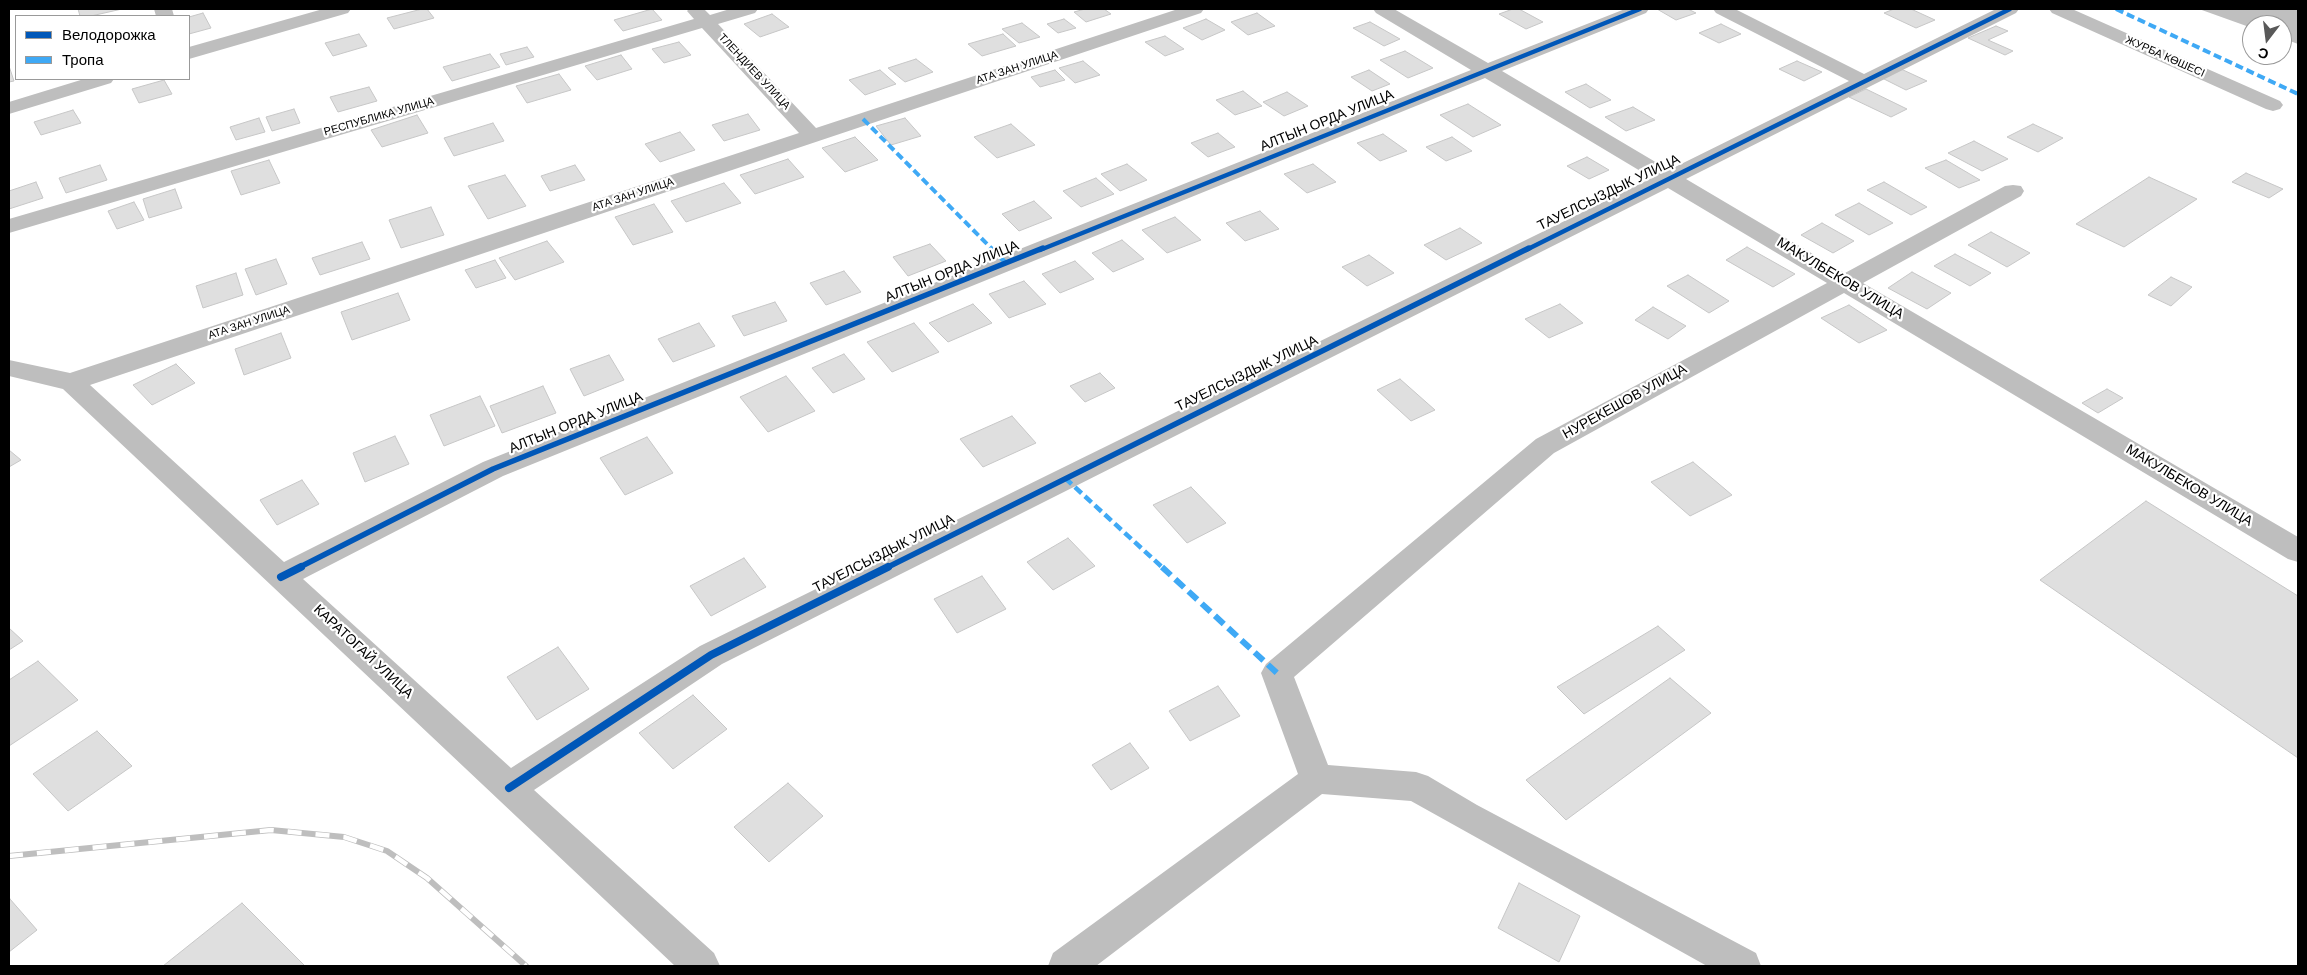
<!DOCTYPE html>
<html>
<head>
<meta charset="utf-8">
<style>
	body { margin:0 }
	#map { position:relative; width:2307px; height:975px; overflow:hidden; background:#fff; font-family:"DM Sans",sans-serif }
	canvas { display:block }
	.frame { position:absolute; inset:0; border:10px solid #000; pointer-events:none }
	.legend { position:absolute; left:15px; top:15px; width:175px; height:65px; box-sizing:border-box; background:#fff; border:1px solid #999; margin:0; padding:6px 9px; list-style:none; font-size:15px; color:#000 }
	.legend li { display:flex; align-items:center; gap:10px; height:25px }
	.legend b { width:25px; border:1px solid #999 }
	.north { position:absolute; left:2242px; top:15px; width:50px; height:50px; box-sizing:border-box; background:#fff; border:1px solid #999; border-radius:50%; rotate:195deg; font-size:14px; font-weight:700; line-height:20px; text-align:center; color:#000 }
	.north::after { content:''; display:block; margin:auto; width:18px; height:22px; background:#595959; clip-path:polygon(50% 0,100% 100%,50% 72%,0 100%) }
</style>
</head>
<body>
<div id="map">
<canvas width="2307" height="975"></canvas>
<div class="frame"></div>
<ul class="legend">
<li><b style="height:6px;background:#0057b8"></b>Велодорожка</li>
<li><b style="height:6px;background:#3fa9f5"></b>Тропа</li>
</ul>
<div class="north">С</div>
</div>
<script>
const ctx = document.querySelector('canvas').getContext('2d');
ctx.lineJoin = 'round';
function paint(path, color) {
  ctx.fillStyle = color;
  ctx.fill(path, 'evenodd');
}
function poly(rows) {
  const path = new Path2D();
  for (const r of rows) {
    path.moveTo(r[0], r[1]);
    for (let i = 2; i < r.length; i += 2) path.lineTo(r[i], r[i + 1]);
  }
  return path;
}
function trace(path, color, width, dash) {
  ctx.strokeStyle = color;
  ctx.lineWidth = width;
  ctx.lineCap = dash ? 'butt' : 'round';
  ctx.setLineDash(dash || []);
  ctx.stroke(path);
}
function drawText(font, color, halo, rows, align = 'center') {
  ctx.font = font + ' "DM Sans",sans-serif';
  ctx.lineWidth = 4.5;
  ctx.setLineDash([]);
  ctx.textBaseline = 'middle';
  ctx.strokeStyle = halo;
  ctx.fillStyle = color;
  for (const [text, x, y, turn = 0] of rows) {
    ctx.save();
    ctx.translate(x, y);
    ctx.rotate((+turn || 0) * Math.PI / 180);
    ctx.textAlign = isNaN(turn) ? turn : align;
    if (halo) ctx.strokeText(text, 0, 0);
    ctx.fillText(text, 0, 0);
    ctx.restore();
  }
}
paint(poly([
	[2199,9,2298,9,2298,44,2282,38,2282,25,2252,25,2252,28]
]), '#bfbfbf');
const building = poly([
	[78,9,122,9,91,16,80,16,78,9],
	[422,9,427,9,434,18,394,29,387,18,422,9],
	[652,9,662,20,623,31,614,20,652,9],
	[1085,9,1104,9,1111,14,1086,22,1074,12,1085,9],
	[1513,9,1519,9,1543,22,1526,29,1499,14,1513,9],
	[1657,9,1688,9,1696,13,1676,20,1657,9],
	[1894,9,1911,9,1935,20,1916,28,1884,13,1894,9],
	[203,13,211,28,189,34,189,17,203,13],
	[1257,13,1275,26,1248,35,1231,22,1257,13],
	[772,14,789,27,760,37,744,24,772,14],
	[1064,19,1076,28,1058,33,1047,24,1064,19],
	[1206,19,1225,30,1202,40,1183,28,1206,19],
	[1370,22,1400,39,1384,46,1353,28,1370,22],
	[1022,23,1040,37,1019,43,1002,29,1022,23],
	[1721,24,1741,34,1719,43,1699,33,1721,24],
	[1996,26,2008,31,1988,40,2013,51,2005,55,1968,38,1996,26],
	[359,34,367,46,333,56,325,43,359,34],
	[1003,34,1016,46,982,56,968,44,1003,34],
	[1165,36,1184,49,1165,56,1145,42,1165,36],
	[679,42,691,55,664,63,652,49,679,42],
	[527,47,534,57,506,65,500,54,527,47],
	[1405,51,1433,68,1408,78,1380,60,1405,51],
	[490,54,500,67,452,81,443,67,490,54],
	[621,55,632,69,597,80,585,66,621,55],
	[916,59,933,72,905,82,888,68,916,59],
	[1083,61,1100,75,1075,83,1059,68,1083,61],
	[1797,61,1822,72,1804,81,1779,69,1797,61],
	[9,66,14,81,9,82,9,66],
	[1901,69,1927,81,1906,90,1880,77,1901,69],
	[880,70,896,84,865,95,849,80,880,70],
	[1055,70,1065,80,1040,87,1031,77,1055,70],
	[1369,70,1390,84,1372,91,1351,77,1369,70],
	[559,74,571,90,527,103,516,86,559,74],
	[164,80,172,94,139,103,132,89,164,80],
	[1586,84,1611,100,1590,108,1565,92,1586,84],
	[369,87,377,101,338,112,330,97,369,87],
	[1866,89,1907,109,1891,117,1849,97,1866,89],
	[1243,91,1262,106,1235,115,1216,100,1243,91],
	[1287,92,1308,106,1284,116,1263,102,1287,92],
	[1468,104,1501,125,1473,137,1440,115,1468,104],
	[1633,107,1655,120,1626,131,1605,117,1633,107],
	[294,109,300,123,272,131,266,117,294,109],
	[73,110,81,123,41,135,34,122,73,110],
	[748,114,760,130,724,141,712,125,748,114],
	[417,115,428,133,382,147,371,130,417,115],
	[259,118,265,132,236,140,230,127,259,118],
	[905,118,921,136,891,145,876,126,905,118],
	[493,123,504,141,454,156,444,138,493,123],
	[1011,124,1035,145,997,158,974,137,1011,124],
	[2033,124,2063,138,2038,152,2007,137,2033,124],
	[680,132,695,150,660,162,645,144,680,132],
	[1218,133,1235,147,1208,157,1191,143,1218,133],
	[1383,134,1407,151,1380,161,1357,143,1383,134],
	[855,137,878,160,845,172,822,148,855,137],
	[1452,137,1472,151,1446,161,1426,147,1452,137],
	[1974,141,2008,159,1982,171,1948,153,1974,141],
	[1587,157,1609,170,1589,179,1567,166,1587,157],
	[788,159,804,177,755,194,740,175,788,159],
	[269,160,280,183,241,195,231,171,269,160],
	[1946,160,1980,180,1959,188,1925,168,1946,160],
	[1127,164,1147,180,1120,191,1101,174,1127,164],
	[1313,164,1336,182,1307,193,1284,174,1313,164],
	[100,165,107,180,66,193,59,178,100,165],
	[575,165,585,180,550,191,541,176,575,165],
	[2246,173,2283,189,2269,198,2232,182,2246,173],
	[505,175,526,206,488,219,468,186,505,175],
	[2149,177,2197,199,2124,247,2076,224,2149,177],
	[1096,178,1114,194,1081,207,1063,191,1096,178],
	[36,182,43,198,9,209,9,191,36,182],
	[1884,182,1927,207,1911,215,1867,190,1884,182],
	[724,183,741,203,686,222,671,201,724,183],
	[175,189,182,208,149,218,143,199,175,189],
	[1034,201,1052,218,1019,231,1002,214,1034,201],
	[134,202,144,220,117,229,108,211,134,202],
	[1859,203,1893,223,1869,235,1835,215,1859,203],
	[654,204,673,232,633,245,615,217,654,204],
	[431,207,444,235,401,248,389,220,431,207],
	[1260,211,1279,229,1245,241,1226,223,1260,211],
	[1175,217,1201,240,1167,253,1142,230,1175,217],
	[1822,223,1854,241,1833,253,1801,235,1822,223],
	[1460,228,1482,243,1446,260,1424,245,1460,228],
	[1991,232,2030,253,2007,267,1968,245,1991,232],
	[1122,240,1144,259,1113,272,1092,253,1122,240],
	[547,241,564,262,515,280,499,258,547,241],
	[362,242,370,259,320,275,312,258,362,242],
	[930,244,946,261,908,276,893,257,930,244],
	[1747,247,1795,274,1773,287,1726,260,1747,247],
	[1955,254,1991,273,1970,286,1934,266,1955,254],
	[1369,255,1394,273,1367,286,1342,267,1369,255],
	[276,259,287,284,256,295,245,269,276,259],
	[495,260,506,278,476,288,465,270,495,260],
	[1075,261,1094,279,1060,293,1042,274,1075,261],
	[844,271,861,292,826,305,810,283,844,271],
	[1912,272,1951,293,1927,309,1888,288,1912,272],
	[236,273,243,295,203,308,196,286,236,273],
	[1688,275,1729,301,1709,313,1667,286,1688,275],
	[2171,277,2192,287,2171,306,2148,295,2171,277],
	[1024,281,1046,304,1009,318,989,294,1024,281],
	[398,293,410,320,352,340,341,312,398,293],
	[775,302,787,321,744,336,732,316,775,302],
	[973,304,992,323,948,342,929,323,973,304],
	[1560,304,1583,323,1549,338,1525,319,1560,304],
	[1849,305,1887,330,1859,343,1821,318,1849,305],
	[1653,307,1686,326,1668,339,1635,320,1653,307],
	[699,323,715,346,673,362,658,339,699,323],
	[914,323,939,352,892,372,867,342,914,323],
	[281,333,291,358,244,375,235,349,281,333],
	[844,354,865,379,833,393,812,368,844,354],
	[609,355,624,380,584,396,570,369,609,355],
	[176,364,195,383,152,405,133,385,176,364],
	[1100,373,1115,388,1085,402,1070,386,1100,373],
	[786,376,815,411,768,432,740,397,786,376],
	[1400,379,1435,410,1411,421,1377,390,1400,379],
	[543,386,556,413,502,433,490,406,543,386],
	[2107,389,2123,398,2098,413,2082,403,2107,389],
	[480,396,495,426,444,446,430,415,480,396],
	[1012,416,1036,443,983,467,960,439,1012,416],
	[395,436,409,464,365,482,353,453,395,436],
	[647,437,673,473,625,495,600,458,647,437],
	[9,450,21,460,9,467,9,450],
	[1693,462,1732,495,1690,516,1651,482,1693,462],
	[302,480,319,504,277,525,260,500,302,480],
	[1191,487,1226,523,1187,543,1153,505,1191,487],
	[2146,501,2298,596,2298,758,2040,580,2146,501],
	[1068,538,1095,566,1053,590,1027,562,1068,538],
	[744,558,766,587,711,616,690,586,744,558],
	[982,576,1006,609,957,633,934,599,982,576],
	[1658,626,1685,650,1584,714,1557,687,1658,626],
	[9,628,23,641,9,650,9,628],
	[558,647,589,689,537,720,507,677,558,647],
	[38,661,78,700,9,746,9,680,38,661],
	[1670,678,1711,713,1566,820,1526,780,1670,678],
	[1218,686,1240,716,1190,741,1169,711,1218,686],
	[693,695,727,729,673,769,639,733,693,695],
	[97,731,132,766,68,811,33,774,97,731],
	[1130,743,1149,768,1111,790,1092,765,1130,743],
	[788,783,823,816,769,862,734,827,788,783],
	[1519,883,1580,916,1559,962,1498,928,1519,883],
	[10,899,37,930,9,952,9,900,10,899],
	[242,903,305,966,163,966,242,903]
]);
paint(building, '#dfdfdf');
trace(building, '#c7c7c7', 1);
paint(poly([
	[154,9,172,9,174,16,156,16,154,9],
	[323,9,351,9,348,13,189,59,189,47,323,9],
	[689,9,704,9,710,15,730,9,758,9,755,13,718,24,816,128,1178,9,1204,9,1201,13,90,385,284,562,483,462,1471,70,1376,13,1373,9,1394,9,1488,63,1625,9,1649,9,1646,13,1502,71,1669,170,1849,81,1716,13,1713,9,1735,9,1864,74,1996,9,2019,9,2016,13,1686,179,1845,273,2005,186,2013,185,2021,186,2024,191,2021,196,1863,283,2298,537,2298,562,2288,559,1844,293,1554,453,1294,677,1328,765,1416,772,1428,776,1477,805,1756,953,1761,966,1707,966,1411,801,1322,794,1096,966,1048,966,1053,953,1298,774,1261,673,1266,664,1536,439,1827,283,1668,188,722,664,534,790,714,953,720,966,675,966,63,389,9,376,9,360,70,373,799,133,702,28,9,233,9,219,694,19,687,11,689,9],
	[1485,78,1652,178,700,646,511,768,303,579,503,476,1485,78],
	[2049,9,2072,9,2280,101,2283,105,2280,109,2273,111,2266,109,2052,13,2049,9],
	[84,79,114,79,111,83,9,114,9,102,84,79]
]), '#bebebe');
const rail = poly([
	[9,856,271,830,344,837,387,851,427,878,526,966]
]);
trace(rail, '#bebebe', 6);
trace(rail, '#fff', 4.5, [14]);
trace(poly([
	[2116,9,2298,94],
	[863,119,993,250]
]), '#3fa9f5', 4, [8, 4]);
trace(poly([
	[991,248,1006,263],
	[1065,478,1163,568]
]), '#3fa9f5', 4.5, [9, 4.5]);
trace(poly([
	[1162,567,1277,673]
]), '#3fa9f5', 6, [12, 6]);
trace(poly([
	[1040,250,1640,9],
	[1526,250,2010,9]
]), '#0057b8', 4.5);
trace(poly([
	[298,568,493,469,1043,248],
	[886,568,1529,248]
]), '#0057b8', 5.5);
trace(poly([
	[281,577,301,567],
	[509,788,711,655,888,567]
]), '#0057b8', 8);
drawText('11px', '#000', '#fff', [
	["ЖУРБА КӨШЕСІ",2165,57,24],
	["АТА ЗАН УЛИЦА",1017,68,-18],
	["ТЛЕНДИЕВ УЛИЦА",754,72,47],
	["РЕСПУБЛИКА УЛИЦА",379,117,-16],
	["АТА ЗАН УЛИЦА",633,195,-18],
	["АТА ЗАН УЛИЦА",249,323,-18]
]);
drawText('14px', '#000', '#fff', [
	["АЛТЫН ОРДА УЛИЦА",1327,121,-22],
	["ТАУЕЛСЫЗДЫК УЛИЦА",1609,193,-26],
	["АЛТЫН ОРДА УЛИЦА",952,272,-22],
	["МАКУЛБЕКОВ УЛИЦА",1840,279,31],
	["ТАУЕЛСЫЗДЫК УЛИЦА",1247,374,-26],
	["НУРЕКЕШОВ УЛИЦА",1625,402,-29],
	["АЛТЫН ОРДА УЛИЦА",576,423,-22],
	["МАКУЛБЕКОВ УЛИЦА",2189,486,31],
	["ТАУЕЛСЫЗДЫК УЛИЦА",884,554,-27],
	["КАРАТОГАЙ УЛИЦА",363,652,43]
]);
</script>
</body>
</html>
